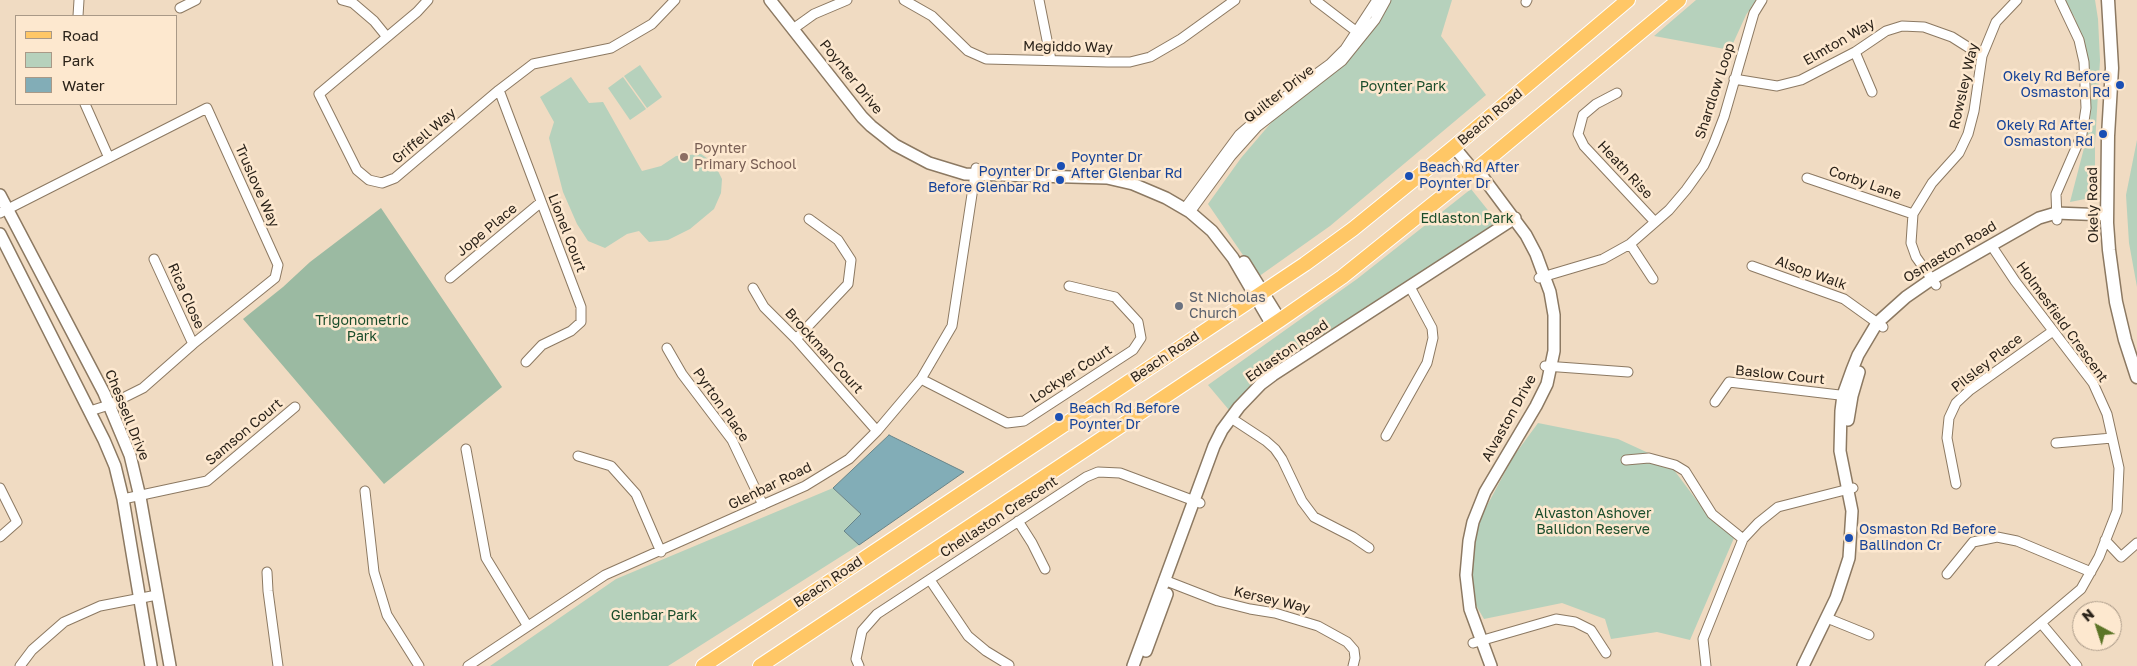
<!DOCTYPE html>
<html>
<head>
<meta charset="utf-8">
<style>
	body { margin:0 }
	#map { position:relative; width:2137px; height:666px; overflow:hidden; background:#f0dbc2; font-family:"Golos Text",sans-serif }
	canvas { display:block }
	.legend { position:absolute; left:15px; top:15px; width:162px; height:90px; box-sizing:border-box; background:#fde8cf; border:1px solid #a99987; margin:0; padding:6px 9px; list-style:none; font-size:15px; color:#2b231a }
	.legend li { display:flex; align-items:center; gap:10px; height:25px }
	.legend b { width:25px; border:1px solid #a99987 }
	.north { position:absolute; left:2072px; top:601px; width:50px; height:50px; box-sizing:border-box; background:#fde8cf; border:1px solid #a99987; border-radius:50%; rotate:320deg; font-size:14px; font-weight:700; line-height:20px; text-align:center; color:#2b231a }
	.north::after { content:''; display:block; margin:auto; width:18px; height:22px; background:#5c7426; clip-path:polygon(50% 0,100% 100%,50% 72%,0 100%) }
</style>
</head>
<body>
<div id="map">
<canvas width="2137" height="666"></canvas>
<ul class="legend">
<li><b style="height:6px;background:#ffc766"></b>Road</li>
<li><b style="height:14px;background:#b6d1bc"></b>Park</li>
<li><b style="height:14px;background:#82adb7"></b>Water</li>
</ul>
<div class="north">N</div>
</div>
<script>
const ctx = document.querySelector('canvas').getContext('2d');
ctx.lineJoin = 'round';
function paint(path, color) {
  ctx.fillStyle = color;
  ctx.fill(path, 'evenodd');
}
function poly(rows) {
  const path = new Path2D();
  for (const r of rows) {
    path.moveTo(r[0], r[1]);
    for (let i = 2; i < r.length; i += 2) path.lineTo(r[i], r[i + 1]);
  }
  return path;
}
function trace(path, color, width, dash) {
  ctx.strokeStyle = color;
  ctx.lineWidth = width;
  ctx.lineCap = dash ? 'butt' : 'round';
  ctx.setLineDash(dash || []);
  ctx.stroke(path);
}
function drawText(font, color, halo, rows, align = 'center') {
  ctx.font = font + ' "Golos Text",sans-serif';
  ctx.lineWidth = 5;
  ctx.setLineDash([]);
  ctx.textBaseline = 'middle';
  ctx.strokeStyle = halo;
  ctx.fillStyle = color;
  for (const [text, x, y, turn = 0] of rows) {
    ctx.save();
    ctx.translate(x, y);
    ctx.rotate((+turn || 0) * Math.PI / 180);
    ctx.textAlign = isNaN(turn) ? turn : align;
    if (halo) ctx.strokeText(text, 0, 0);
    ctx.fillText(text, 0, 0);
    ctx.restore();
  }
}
paint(poly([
	[1388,0,1452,0,1441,36,1486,95,1330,226,1258,277,1208,204,1241,158,1276,117,1346,61,1372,31],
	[1696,0,1756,0,1746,15,1730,50,1654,36],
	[2062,0,2095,0,2098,19,2100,60,2095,144,2095,197,2070,202,2090,125,2091,84,2075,18],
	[640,65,662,97,647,108,624,76],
	[571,77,589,103,603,102,642,171,661,166,676,156,701,154,714,163,722,179,721,193,714,209,690,229,668,240,649,242,639,231,627,234,605,248,588,241,577,224,563,192,549,138,554,122,540,97],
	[623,77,646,109,630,120,608,88],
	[2137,140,2137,287,2129,243,2126,195],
	[1471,189,1499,224,1263,378,1229,410,1208,385,1357,279],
	[1538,423,1618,439,1668,462,1701,506,1734,538,1690,640,1657,632,1611,639,1605,619,1562,603,1484,619,1474,602,1469,554,1482,515,1513,457],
	[833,488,861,514,845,531,859,545,668,666,490,666,616,579]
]), '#b6d1bc');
paint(poly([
	[381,208,502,387,384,484,243,319,283,287,310,262]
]), '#9bbaa2');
const water = poly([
	[889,435,964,472,859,545,844,531,861,514,833,488,889,435]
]);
paint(water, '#82adb7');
trace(water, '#688488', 1);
const minor = poly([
	[342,0,353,3,374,21,387,37],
	[428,0,417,12,319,94,357,170,369,180,382,183,395,178,499,90,533,64,611,48,652,24,675,0],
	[904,0,932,16,968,51,986,59,1108,62,1130,62,1150,57,1181,39,1235,0],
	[1039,0,1051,60],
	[1315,0,1357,32],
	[1526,2,1527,0],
	[180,8,196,0],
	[78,16,79,0],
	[793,29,814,14,847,0],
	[1855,52,1872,92],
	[1734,79,1777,86,1801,80,1855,52,1886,31,1902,26,1924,27,1952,37,1982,56],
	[499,90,581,307,581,322,571,331,542,345,526,362],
	[1617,93,1596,104,1583,115,1578,134,1584,146,1655,222],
	[85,104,109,158],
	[1807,178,1913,214],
	[1185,208,1239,135,1271,107,1330,64,1345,49,1377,0],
	[1190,212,1231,156,1257,127,1342,61,1375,20,1386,0],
	[0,213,207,108,278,265,275,278,193,344,143,388,109,405,90,411],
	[2057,220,2056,194,2082,134,2086,108,2084,62,2079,40,2060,0],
	[1630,244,1653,279],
	[154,259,193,344],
	[1752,266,1844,299,1883,327],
	[450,278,540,203],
	[1539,278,1603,259,1630,244,1669,210,1686,190,1704,165,1714,143,1724,117,1754,13,1762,0],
	[1936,285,1916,257,1911,243,1913,214,1932,183,1959,153,1968,134,1974,111,1982,56,1996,22,2017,0],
	[753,288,764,307,796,339,877,431],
	[796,339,848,284,851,260,838,240,809,219],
	[667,348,682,374,732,440,763,505],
	[1545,366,1628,372],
	[921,379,1007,423,1024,421,1133,350,1141,338,1138,322,1115,297,1069,286],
	[1715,402,1729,382,1848,396],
	[1231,418,1266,441,1275,449,1282,459,1302,501,1314,517,1353,537,1369,548],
	[1386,436,1427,363,1433,338,1432,328,1410,287],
	[2056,443,2112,438],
	[466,449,486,558,527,625],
	[578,456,611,466,636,494,661,552],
	[1626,460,1649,458,1675,465,1685,471,1712,514,1743,539],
	[1956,484,1947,438,1949,418,1956,403,1970,390,2053,331],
	[0,488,17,522,0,537],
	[365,491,374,572,387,615,419,666],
	[123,499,207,481,295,407],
	[1018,521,1032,543,1045,569],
	[2105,540,2121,557,2137,543],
	[267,572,268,591,278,666],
	[1947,574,1973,542,1997,537,2017,541,2091,572],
	[930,580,968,636,986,651,1009,665],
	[1164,580,1218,601,1250,609,1275,613,1318,626,1347,642,1354,650,1355,658,1353,666],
	[1827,618,1869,635],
	[2041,623,2077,666],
	[1473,643,1556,619,1575,622,1591,630,1606,653],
	[20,666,32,650,64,622,100,606,157,595],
	[468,666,605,575,805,486,849,459,877,431,921,379,952,326,976,168],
	[859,666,856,659,862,631,877,614,1086,477,1098,472,1120,473,1200,503],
	[1706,666,1703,639,1743,539,1758,523,1778,507,1853,488],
	[1990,666,2081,589,2099,557,2117,511,2119,468,2107,414,2093,383,2015,281,1991,245]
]);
const tertiary = poly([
	[770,0,862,117,871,126,895,145,929,163,965,174,1107,178,1133,184,1166,198,1190,212,1212,231,1233,258,1272,325],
	[1454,147,1474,171,1482,176,1526,235,1536,254,1550,292,1554,315,1554,351,1547,384,1536,406,1485,492,1473,522,1469,541,1466,575,1470,609,1491,666],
	[0,195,104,393,130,455,140,497,170,666],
	[0,234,104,440,115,466,123,499,151,666],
	[1244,262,1280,320],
	[1848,420,1852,396,1859,372],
	[1146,651,1167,594],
	[1133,666,1214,446,1222,430,1239,407,1261,384,1273,375,1515,218],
	[1803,666,1836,598,1849,558,1852,511,1840,451,1841,411,1843,395,1852,370,1858,355,1877,323,1906,297,1932,279,2039,218,2056,213,2107,215]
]);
const secondary = poly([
	[2108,0,2112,68,2108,136,2107,223,2109,250,2116,302,2125,340,2137,377]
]);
const primary = poly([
	[703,666,1305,264,1353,229,1454,147,1628,0],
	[760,666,1280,320,1342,277,1474,171,1679,0]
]);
trace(minor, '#8c7962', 11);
trace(tertiary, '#8c7962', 14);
trace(secondary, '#8c7962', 15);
trace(primary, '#fff', 16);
trace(minor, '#fff', 9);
trace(tertiary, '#fff', 11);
trace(secondary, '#fff', 12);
trace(primary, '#ffc766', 14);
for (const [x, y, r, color] of [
	[2120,85,5,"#1a4fb4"],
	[2103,134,5,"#1a4fb4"],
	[684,157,5,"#8d6e63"],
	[1061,166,5,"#1a4fb4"],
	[1409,176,5,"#1a4fb4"],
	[1060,180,5,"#1a4fb4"],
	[1179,306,5,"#6b7280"],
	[1059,417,5,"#1a4fb4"],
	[1849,538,5,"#1a4fb4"]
]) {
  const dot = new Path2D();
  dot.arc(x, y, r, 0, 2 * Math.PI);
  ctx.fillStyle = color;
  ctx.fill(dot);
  trace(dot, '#fde8cf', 2);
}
drawText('14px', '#2b231a', '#fde8cf', [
	["Elmton Way",1839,42,-30],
	["Megiddo Way",1068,47,1],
	["Poynter Drive",851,77,51],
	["Rowsley Way",1964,86,-77],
	["Shardlow Loop",1715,91,-72],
	["Quilter Drive",1279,94,-38],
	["Beach Road",1490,117,-40],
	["Griffell Way",424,136,-40],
	["Heath Rise",1625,170,47],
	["Corby Lane",1865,183,19],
	["Truslove Way",257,186,66],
	["Okely Road",2093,205,-91],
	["Jope Place",487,230,-40],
	["Lionel Court",567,233,69],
	["Osmaston Road",1950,252,-31],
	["Alsop Walk",1811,273,20],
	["Rica Close",186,296,66],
	["Holmesfield Crescent",2062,322,54],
	["Brockman Court",824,351,48],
	["Edlaston Road",1287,351,-35],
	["Beach Road",1165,357,-34],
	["Pilsley Place",1987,363,-38],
	["Lockyer Court",1071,374,-33],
	["Baslow Court",1780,375,6],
	["Pyrton Place",721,405,55],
	["Chessell Drive",127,415,68],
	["Alvaston Drive",1509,418,-61],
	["Samson Court",244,432,-40],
	["Glenbar Road",770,486,-26],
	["Chellaston Crescent",999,517,-33],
	["Beach Road",828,582,-34],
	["Kersey Way",1272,600,13]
]);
drawText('14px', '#164399', '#fde8cf', [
	["Okely Rd Before",2110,77,"right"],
	["Osmaston Rd",2110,93,"right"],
	["Okely Rd After",2093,126,"right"],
	["Osmaston Rd",2093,142,"right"],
	["Poynter Dr",1071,158],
	["After Glenbar Rd",1071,174],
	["Beach Rd After",1419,168],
	["Poynter Dr",1419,184],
	["Poynter Dr",1050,172,"right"],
	["Before Glenbar Rd",1050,188,"right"],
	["Beach Rd Before",1069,409],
	["Poynter Dr",1069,425],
	["Osmaston Rd Before",1859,530],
	["Ballindon Cr",1859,546]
], 'left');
drawText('14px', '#1a4d2b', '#fde8cf', [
	["Poynter Park",1403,87],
	["Edlaston Park",1467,219],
	["Trigonometric",362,321],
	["Park",362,337],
	["Alvaston Ashover",1593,514],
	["Ballidon Reserve",1593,530],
	["Glenbar Park",654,616]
]);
drawText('14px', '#785e54', '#fde8cf', [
	["Poynter",694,149],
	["Primary School",694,165]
], 'left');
drawText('14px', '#5b616d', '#fde8cf', [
	["St Nicholas",1189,298],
	["Church",1189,314]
], 'left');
</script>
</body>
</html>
